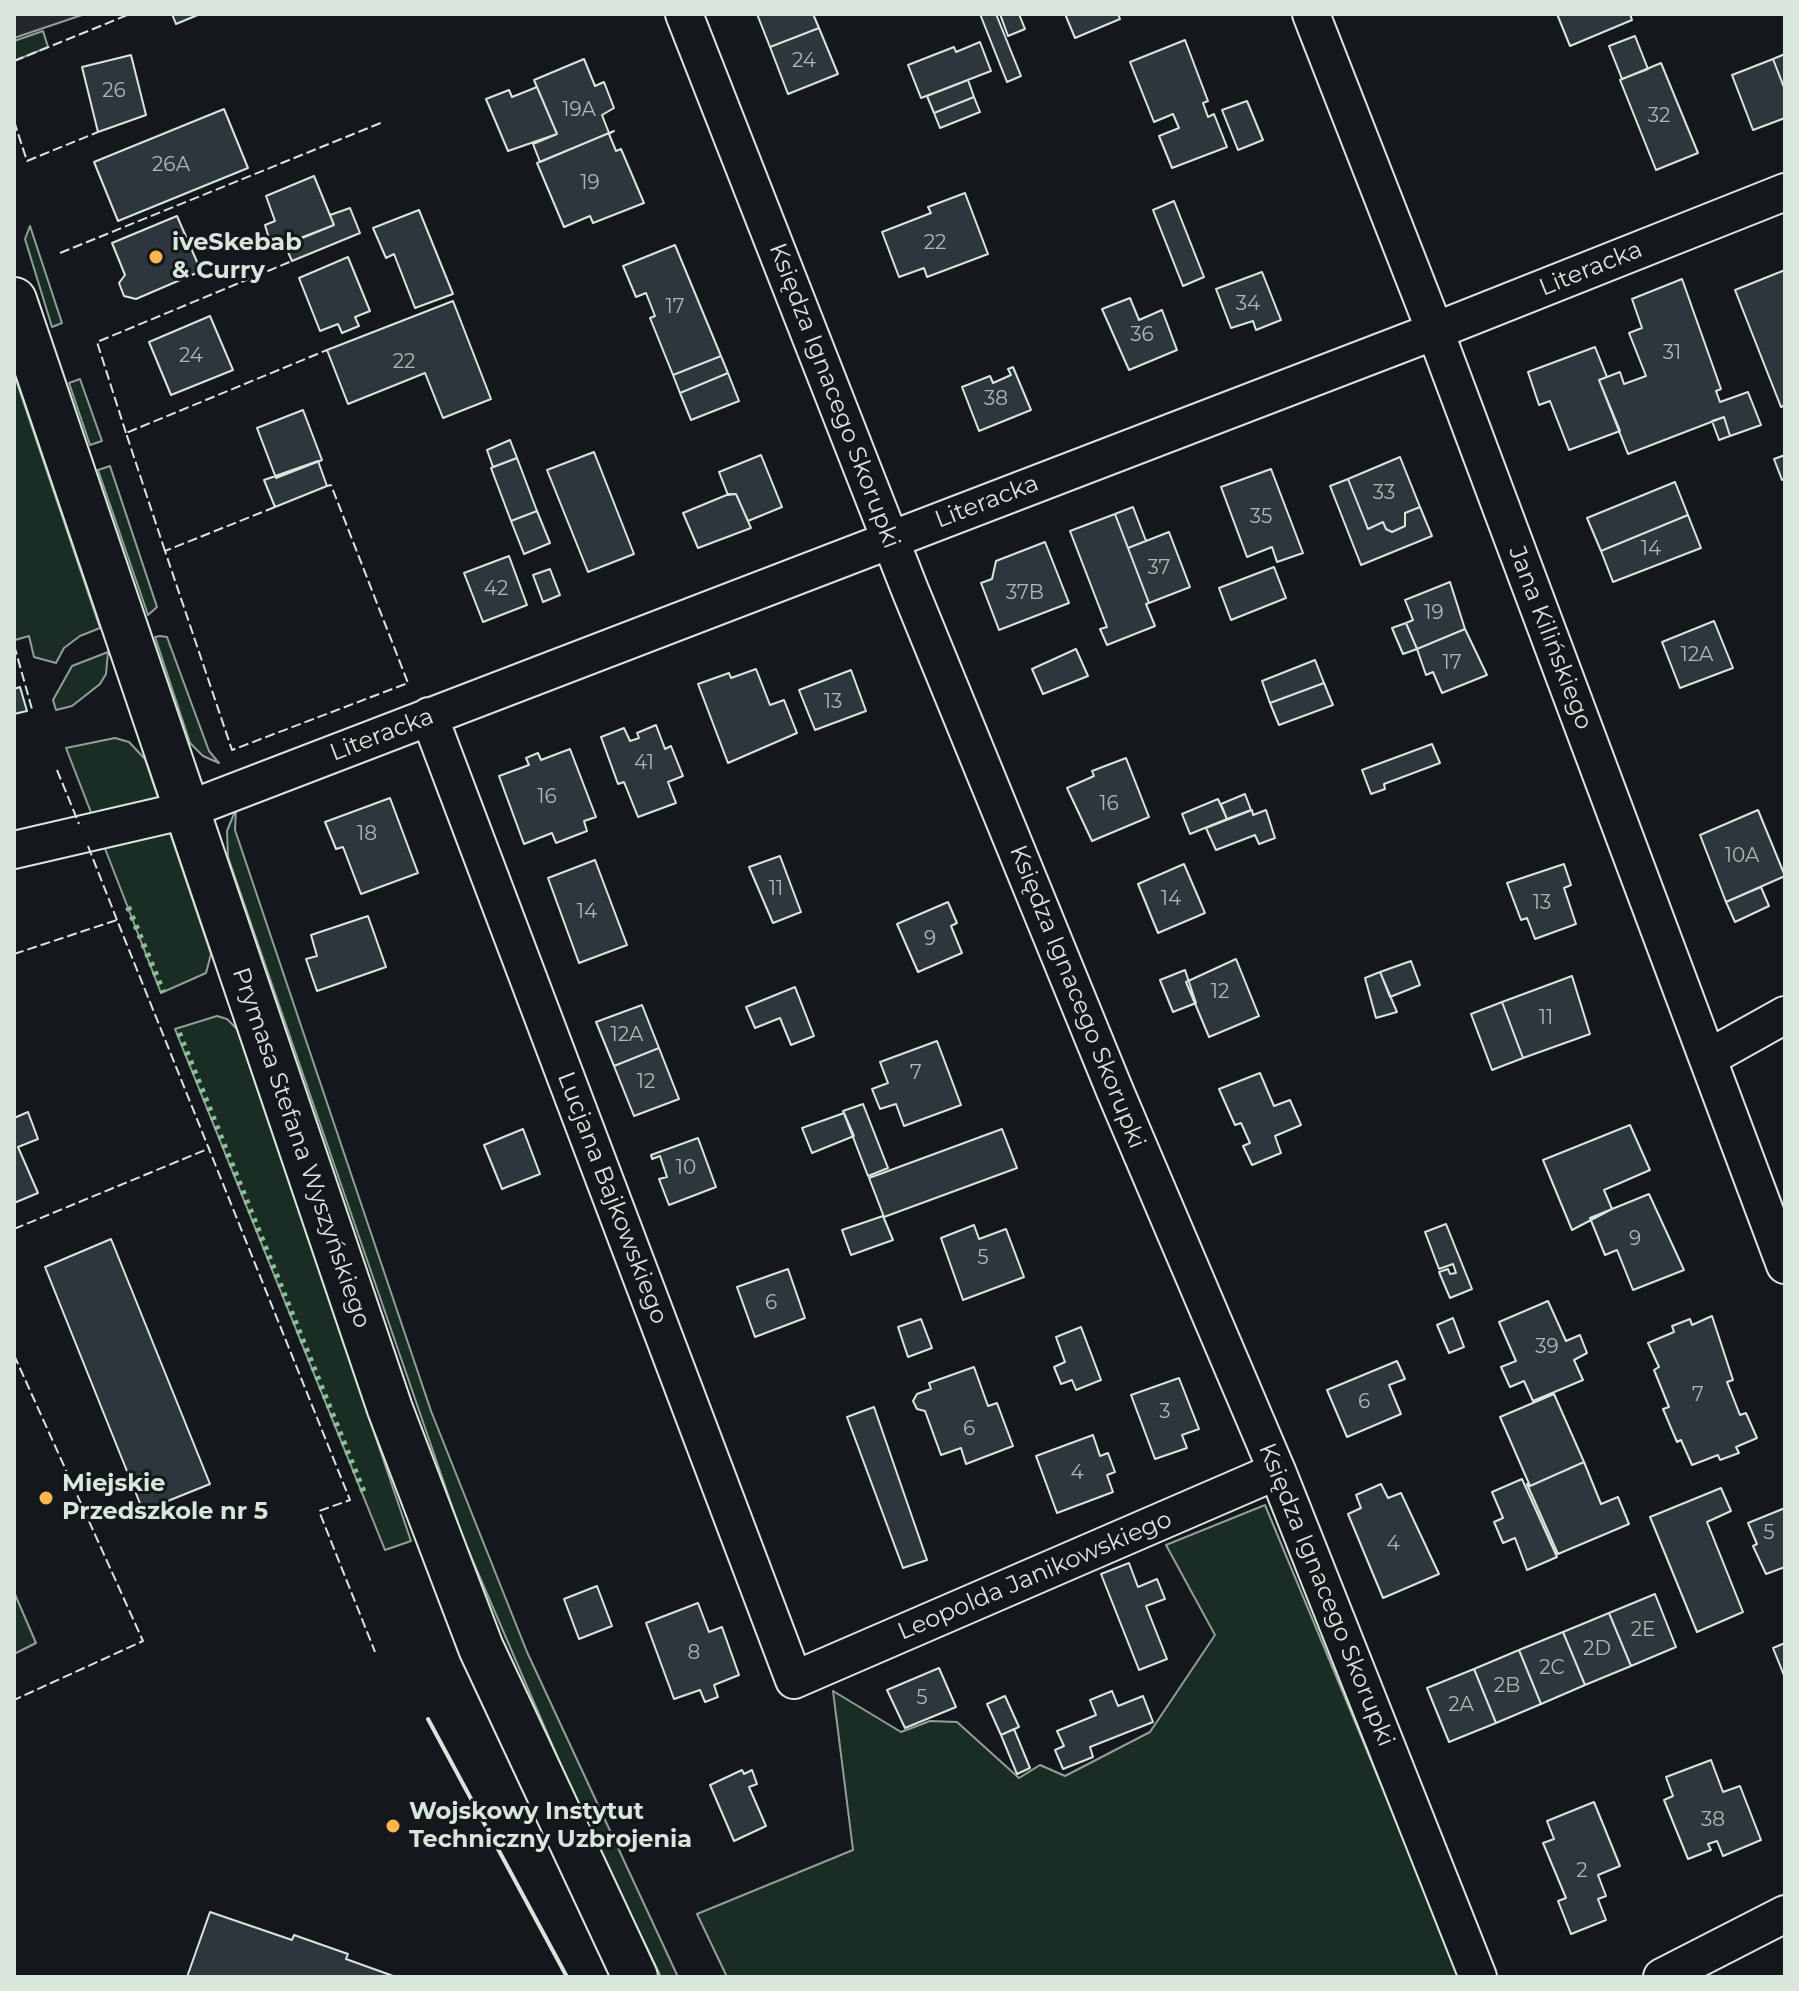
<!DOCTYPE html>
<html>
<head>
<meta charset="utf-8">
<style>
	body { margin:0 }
	#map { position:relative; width:1799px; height:1991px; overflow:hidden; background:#14181c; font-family:Montserrat,sans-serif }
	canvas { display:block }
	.frame { position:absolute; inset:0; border:16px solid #d8e6dc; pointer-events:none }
</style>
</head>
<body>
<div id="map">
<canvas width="1799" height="1991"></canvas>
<div class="frame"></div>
</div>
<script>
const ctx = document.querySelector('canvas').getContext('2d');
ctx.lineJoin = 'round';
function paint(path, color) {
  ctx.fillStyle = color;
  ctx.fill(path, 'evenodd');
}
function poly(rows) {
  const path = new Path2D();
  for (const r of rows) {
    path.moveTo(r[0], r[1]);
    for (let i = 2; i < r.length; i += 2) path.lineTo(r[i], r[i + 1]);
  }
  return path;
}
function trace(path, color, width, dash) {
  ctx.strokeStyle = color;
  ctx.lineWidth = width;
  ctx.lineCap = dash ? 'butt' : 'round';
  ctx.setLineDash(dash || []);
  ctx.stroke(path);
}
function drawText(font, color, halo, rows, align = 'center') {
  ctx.font = font + ' Montserrat,sans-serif';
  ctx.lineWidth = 6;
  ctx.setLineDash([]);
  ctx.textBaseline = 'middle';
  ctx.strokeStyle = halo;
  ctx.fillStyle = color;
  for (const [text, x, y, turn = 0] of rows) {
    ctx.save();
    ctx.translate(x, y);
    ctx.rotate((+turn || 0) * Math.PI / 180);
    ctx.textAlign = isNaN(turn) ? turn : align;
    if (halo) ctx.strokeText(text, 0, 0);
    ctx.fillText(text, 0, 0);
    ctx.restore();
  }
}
const green = poly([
	[43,31,48,47,14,61,14,41,43,31],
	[30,226,62,323,52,327,25,239,30,226],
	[14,374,100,628,80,636,64,648,56,663,34,657,29,636,15,640,14,637,14,374],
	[80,379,102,441,90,445,69,383,80,379],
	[110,466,157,607,148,615,98,470,110,466],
	[160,636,167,637,209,751,219,763,203,756,190,743,155,637,160,636],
	[108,652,106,674,100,684,72,706,56,710,53,700,72,666,108,652],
	[115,738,129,742,145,759,211,954,206,973,161,993,66,748,115,738],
	[236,809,235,830,431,1411,527,1652,678,1977,661,1977,585,1821,463,1538,228,857,227,831,236,809],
	[217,1016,227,1019,237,1029,411,1541,385,1550,175,1029,217,1016],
	[1265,1505,1461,1977,727,1977,697,1914,853,1850,833,1691,901,1732,930,1721,957,1722,1019,1778,1040,1765,1065,1776,1150,1732,1215,1635,1166,1545,1265,1505],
	[14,1592,36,1643,14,1654,14,1592]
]);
paint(green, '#1a2d24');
trace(green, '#939e99', 2);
const parking = poly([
	[14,14,81,14,82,15,14,38,14,14]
]);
paint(parking, '#24282b');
trace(parking, '#939e99', 2);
const building = poly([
	[172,14,200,14,176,24,172,14],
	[757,14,813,14,819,28,770,47,757,14],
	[980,14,996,14,1021,76,1007,82,980,14],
	[1000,14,1019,14,1025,29,1008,36,1000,14],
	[1065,14,1118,14,1120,19,1075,38,1065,14],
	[1557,14,1630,14,1632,20,1570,46,1557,14],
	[819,28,838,74,788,94,770,47,819,28],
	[1635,36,1648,69,1622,79,1609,46,1635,36],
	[1185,40,1208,101,1203,103,1208,117,1214,114,1227,147,1172,168,1159,136,1179,128,1173,114,1154,122,1130,62,1185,40],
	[980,42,991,71,921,98,908,65,954,47,956,52,980,42],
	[1785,54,1785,90,1773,59,1785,54],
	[131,55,146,115,98,132,82,67,131,55],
	[584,59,595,86,604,82,614,108,602,115,609,133,540,162,533,144,557,134,534,80,584,59],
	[1773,59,1785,90,1785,118,1753,130,1732,75,1773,59],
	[1661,63,1698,153,1656,170,1620,80,1661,63],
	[968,80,974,97,934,113,927,96,968,80],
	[537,87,557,134,508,151,486,99,509,90,512,97,537,87],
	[974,97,980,112,940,128,934,113,974,97],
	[1247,101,1263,140,1238,150,1222,110,1247,101],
	[224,109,248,168,118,221,94,162,224,109],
	[614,131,609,134,616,151,621,149,644,203,593,223,590,216,564,227,537,163,614,131],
	[314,176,334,225,272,249,265,225,275,221,266,196,314,176],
	[965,193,988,254,927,277,924,268,899,277,882,232,931,213,928,207,965,193],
	[1174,201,1204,277,1183,286,1153,210,1174,201],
	[350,208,360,233,292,261,285,245,334,225,330,215,350,208],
	[419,210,453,294,415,308,394,254,386,258,373,228,419,210],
	[177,216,201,271,136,299,124,296,119,283,125,275,112,243,177,216],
	[675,245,721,356,673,375,650,318,655,316,646,293,636,297,623,266,675,245],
	[348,257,370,311,355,317,359,326,342,333,338,324,320,331,299,278,348,257],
	[1785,270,1785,405,1781,407,1735,290,1785,270],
	[1262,272,1281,320,1256,330,1253,321,1231,328,1216,289,1262,272],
	[1682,279,1721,389,1716,391,1720,402,1748,392,1761,425,1730,436,1724,417,1628,454,1599,380,1620,372,1624,384,1646,376,1629,333,1642,328,1632,299,1682,279],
	[1130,298,1139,320,1162,310,1177,350,1129,370,1102,309,1130,298],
	[453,301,491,399,443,418,425,373,348,404,327,350,453,301],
	[210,316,233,370,171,395,149,342,210,316],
	[1595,347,1607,377,1599,380,1620,431,1569,450,1550,401,1539,405,1528,372,1595,347],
	[721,356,728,373,680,393,673,375,721,356],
	[1013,367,1031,410,979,431,962,387,990,376,993,383,1011,375,1008,369,1013,367],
	[728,373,739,401,691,420,680,393,728,373],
	[303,410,322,460,276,478,257,428,303,410],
	[1724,417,1730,436,1719,440,1712,421,1724,417],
	[510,440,517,458,493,467,487,450,510,440],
	[594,452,634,554,588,572,547,470,594,452],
	[761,455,782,507,748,521,736,494,728,495,719,472,761,455],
	[1785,455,1785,478,1782,480,1774,459,1785,455],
	[1400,457,1420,507,1405,513,1405,526,1392,532,1386,529,1383,522,1368,529,1348,479,1400,457],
	[517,458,537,511,511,521,491,468,517,458],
	[318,461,327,486,275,507,264,480,318,461],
	[1271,469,1303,553,1277,562,1272,547,1247,557,1221,487,1271,469],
	[1348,479,1368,529,1383,522,1386,529,1392,532,1405,526,1405,513,1420,507,1432,536,1361,565,1330,486,1348,479],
	[1675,482,1688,515,1601,551,1587,518,1675,482],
	[729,494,736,494,751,528,698,548,683,513,729,494],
	[1133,507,1146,541,1128,548,1115,514,1133,507],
	[537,511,550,543,524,554,511,521,537,511],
	[1115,514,1149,603,1146,604,1155,626,1107,645,1100,629,1107,627,1070,531,1115,514],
	[1688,515,1701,548,1613,582,1601,551,1688,515],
	[1169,532,1190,587,1149,603,1128,548,1169,532],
	[1045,542,1069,603,999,630,981,583,992,579,996,561,1045,542],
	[509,556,527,605,483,622,464,573,509,556],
	[1274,567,1286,598,1231,620,1219,588,1274,567],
	[550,569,560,595,543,602,533,575,550,569],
	[1450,582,1465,629,1417,649,1406,623,1413,620,1405,600,1450,582],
	[1714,621,1733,668,1680,688,1662,642,1714,621],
	[1406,623,1417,649,1403,654,1392,628,1406,623],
	[1465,629,1487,675,1442,693,1433,672,1426,675,1417,649,1465,629],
	[1076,649,1088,676,1043,694,1032,669,1076,649],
	[1315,660,1324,683,1270,703,1262,681,1315,660],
	[756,669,770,705,784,700,797,733,728,763,698,684,729,673,731,678,756,669],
	[851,670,866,711,815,730,799,690,851,670],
	[1324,683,1333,705,1279,725,1270,703,1324,683],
	[20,687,27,711,14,714,14,689,20,687],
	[656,725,665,749,671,746,683,776,668,782,676,803,638,817,624,782,618,784,601,737,624,728,630,741,639,738,637,733,656,725],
	[1432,744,1440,763,1384,784,1385,789,1371,794,1362,770,1432,744],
	[570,749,596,817,584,821,587,831,556,843,552,833,524,844,499,776,529,765,526,758,538,753,541,760,570,749],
	[1126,758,1149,817,1092,841,1067,788,1094,776,1092,771,1126,758],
	[1245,794,1251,810,1227,819,1221,804,1245,794],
	[390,798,418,873,361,894,343,847,336,849,325,822,390,798],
	[1218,799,1227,819,1190,834,1182,814,1218,799],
	[1252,810,1253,815,1266,810,1275,838,1259,844,1255,835,1216,850,1206,828,1252,810],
	[1758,810,1785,876,1726,902,1700,835,1758,810],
	[780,856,801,912,773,923,749,867,780,856],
	[595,860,627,945,579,963,548,878,595,860],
	[1184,864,1205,913,1158,933,1138,884,1184,864],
	[1564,864,1571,885,1564,888,1576,924,1535,939,1527,918,1521,920,1507,883,1564,864],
	[1761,887,1769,906,1735,922,1726,902,1761,887],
	[948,902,957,923,951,926,962,953,918,972,897,924,948,902],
	[368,916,386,967,317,991,306,959,317,956,311,935,368,916],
	[1236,959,1259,1016,1209,1037,1186,982,1236,959],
	[1411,961,1420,985,1390,997,1380,972,1411,961],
	[1185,970,1196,1003,1173,1012,1160,980,1185,970],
	[1380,972,1397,1012,1376,1018,1365,978,1380,972],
	[1572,976,1590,1034,1523,1058,1502,1002,1572,976],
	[795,987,814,1036,791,1045,780,1018,755,1028,746,1007,795,987],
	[1502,1002,1523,1058,1492,1070,1471,1014,1502,1002],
	[642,1005,659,1048,614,1066,596,1022,642,1005],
	[937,1041,961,1105,904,1126,896,1104,880,1109,872,1089,888,1083,880,1062,937,1041],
	[659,1048,679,1099,634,1116,614,1066,659,1048],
	[1260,1073,1274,1106,1290,1100,1301,1125,1275,1136,1281,1153,1252,1165,1243,1146,1250,1143,1241,1123,1235,1125,1219,1089,1260,1073],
	[863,1104,888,1168,868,1176,843,1111,863,1104],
	[28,1112,38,1139,18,1147,38,1193,14,1203,14,1118,28,1112],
	[844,1113,854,1136,812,1153,802,1128,844,1113],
	[1630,1125,1650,1170,1604,1190,1612,1209,1572,1230,1543,1160,1630,1125],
	[523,1129,540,1174,502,1189,484,1145,523,1129],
	[1002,1129,1017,1168,884,1217,869,1178,1002,1129],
	[698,1138,716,1187,669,1205,659,1179,667,1177,660,1156,652,1159,651,1155,698,1138],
	[1649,1194,1684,1270,1633,1290,1617,1250,1605,1255,1590,1218,1649,1194],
	[883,1216,893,1240,851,1255,842,1230,883,1216],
	[1446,1224,1472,1289,1450,1298,1439,1272,1448,1269,1450,1274,1456,1273,1453,1264,1439,1269,1425,1232,1446,1224],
	[974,1225,979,1239,1006,1229,1024,1277,963,1300,941,1238,974,1225],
	[111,1239,210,1484,143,1511,45,1267,111,1239],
	[788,1269,805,1318,755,1337,737,1287,788,1269],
	[1548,1301,1566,1341,1580,1335,1587,1353,1574,1360,1583,1380,1533,1401,1524,1381,1510,1387,1501,1367,1516,1361,1499,1322,1548,1301],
	[1712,1316,1733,1380,1727,1382,1740,1415,1746,1413,1757,1438,1736,1447,1739,1453,1720,1460,1718,1455,1692,1465,1681,1440,1677,1442,1663,1409,1669,1407,1654,1370,1659,1367,1648,1343,1674,1332,1672,1326,1690,1319,1692,1325,1712,1316],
	[1453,1318,1464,1347,1449,1353,1437,1325,1453,1318],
	[921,1319,932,1348,908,1357,898,1327,921,1319],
	[1081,1327,1101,1380,1076,1390,1072,1380,1061,1384,1054,1367,1065,1362,1056,1337,1081,1327],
	[1397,1361,1405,1379,1389,1385,1401,1414,1347,1437,1327,1390,1397,1361],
	[974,1367,988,1406,997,1403,1013,1446,966,1464,961,1448,941,1455,925,1411,917,1409,913,1401,917,1394,931,1389,929,1383,974,1367],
	[1179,1378,1199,1429,1182,1435,1187,1448,1155,1459,1131,1395,1179,1378],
	[1554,1394,1584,1462,1530,1486,1500,1417,1554,1394],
	[874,1407,927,1560,903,1568,847,1417,874,1407],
	[1093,1435,1100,1456,1108,1453,1115,1472,1107,1475,1113,1492,1057,1513,1036,1456,1093,1435],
	[1584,1462,1601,1504,1618,1497,1629,1524,1558,1554,1527,1484,1530,1486,1584,1462],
	[1522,1479,1557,1557,1527,1570,1515,1538,1503,1543,1494,1522,1503,1518,1492,1492,1522,1479],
	[1381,1484,1388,1498,1401,1493,1439,1574,1383,1598,1348,1514,1361,1508,1356,1495,1381,1484],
	[1721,1488,1731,1511,1707,1522,1743,1612,1697,1632,1650,1517,1721,1488],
	[1785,1508,1785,1567,1766,1574,1753,1546,1757,1544,1748,1523,1785,1508],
	[1129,1563,1138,1587,1157,1579,1165,1599,1146,1606,1167,1659,1139,1670,1101,1574,1129,1563],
	[597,1586,612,1626,579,1639,564,1599,597,1586],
	[1655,1594,1676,1647,1631,1666,1609,1613,1655,1594],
	[698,1603,709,1632,722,1627,739,1675,714,1685,718,1697,705,1702,700,1690,674,1699,646,1623,698,1603],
	[1609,1613,1631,1666,1585,1685,1563,1632,1609,1613],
	[1563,1632,1585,1685,1541,1704,1519,1650,1563,1632],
	[1785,1643,1785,1678,1773,1648,1785,1643],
	[1519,1650,1541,1704,1496,1723,1474,1669,1519,1650],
	[939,1668,956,1707,905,1728,887,1690,939,1668],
	[1474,1669,1496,1723,1449,1742,1427,1688,1474,1669],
	[1112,1691,1118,1706,1143,1696,1153,1722,1090,1747,1093,1757,1063,1769,1055,1750,1064,1746,1057,1731,1096,1715,1090,1700,1112,1691],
	[1005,1696,1019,1727,1001,1735,987,1704,1005,1696],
	[1014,1729,1030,1768,1017,1774,1001,1735,1014,1729],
	[1711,1760,1723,1792,1740,1786,1761,1840,1723,1856,1717,1841,1708,1844,1711,1850,1688,1859,1664,1800,1673,1796,1666,1777,1711,1760],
	[742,1770,744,1774,752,1770,757,1784,749,1787,766,1826,734,1841,710,1785,742,1770],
	[1594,1802,1620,1866,1598,1875,1606,1896,1598,1899,1606,1920,1571,1934,1558,1901,1566,1898,1543,1843,1554,1839,1547,1821,1594,1802],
	[210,1912,292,1940,294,1935,348,1954,346,1959,396,1977,187,1977,210,1912]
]);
paint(building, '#2c363c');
trace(building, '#d8e6dc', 2);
const street = poly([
	[684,14,910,590,1115,1091,1277,1471,1478,1977],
	[1311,14,1435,331,1785,1265],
	[429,716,794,1680,1277,1471],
	[14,850,187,810,1435,331,1785,192],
	[1708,1058,1785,1015],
	[1662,1977,1785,1914]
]);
const secondary = poly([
	[14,300,390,1409,481,1648,635,1977]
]);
trace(street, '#d8e6dc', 40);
trace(secondary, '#d8e6dc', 48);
trace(street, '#14181c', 36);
trace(secondary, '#14181c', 44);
trace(poly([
	[128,907,163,992],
	[179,1033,364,1493]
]), '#8ac095', 6, [4, 6]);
trace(poly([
	[14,61,130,14],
	[14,121,27,161,98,132],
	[60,253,383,122],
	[126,433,97,342,292,261],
	[275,507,165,551,232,750,408,683,331,485,327,486],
	[165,551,126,433,327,350],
	[14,645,32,709],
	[57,770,79,824],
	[88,846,117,920],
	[14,954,117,920,350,1500,319,1511,375,1652],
	[14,1229,210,1148],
	[14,1355,143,1641,14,1700]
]), '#d8e6dc', 2, [10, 4]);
trace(poly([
	[428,1719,567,1977]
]), '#d8e6dc', 4);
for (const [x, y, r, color] of [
	[156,257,8,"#ffb74d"],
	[46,1498,8,"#ffb74d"],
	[393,1826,8,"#ffb74d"]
]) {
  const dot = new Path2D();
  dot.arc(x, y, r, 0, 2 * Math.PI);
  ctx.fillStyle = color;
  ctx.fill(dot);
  trace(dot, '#14181c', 3);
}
drawText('20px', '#adbab4', null, [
	["24",804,61],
	["26",114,91],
	["19A",579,110],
	["32",1659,116],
	["26A",171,165],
	["19",590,183],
	["22",935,243],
	["34",1248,304],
	["17",675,307],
	["36",1142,335],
	["31",1672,353],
	["24",191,356],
	["22",404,362],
	["38",996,399],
	["33",1384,493],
	["35",1261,517],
	["14",1651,549],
	["37",1159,568],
	["42",496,589],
	["37B",1025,593],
	["19",1434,613],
	["12A",1697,655],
	["17",1452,663],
	["13",833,702],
	["41",644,763],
	["16",547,797],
	["16",1109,804],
	["18",367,834],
	["10A",1742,856],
	["11",776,889],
	["14",1171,899],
	["13",1542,903],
	["14",587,912],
	["9",930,939],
	["12",1220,992],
	["11",1546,1018],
	["12A",627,1035],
	["7",916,1073],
	["12",646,1082],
	["10",686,1168],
	["9",1635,1239],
	["5",983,1258],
	["6",771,1303],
	["39",1547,1347],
	["7",1698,1395],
	["6",1364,1402],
	["3",1165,1412],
	["6",969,1429],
	["4",1077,1473],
	["5",1769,1533],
	["4",1393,1544],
	["2E",1643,1630],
	["2D",1597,1649],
	["8",694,1653],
	["2C",1552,1668],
	["2B",1507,1686],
	["5",922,1698],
	["2A",1461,1705],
	["38",1713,1820],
	["2",1582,1871]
]);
drawText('bold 24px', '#d8e6dc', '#14181c', [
	["iveSkebab",172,243],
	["& Curry",172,271],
	["Miejskie",62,1484],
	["Przedszkole nr 5",62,1512],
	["Wojskowy Instytut",409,1812],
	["Techniczny Uzbrojenia",409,1840]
], 'left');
drawText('24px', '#d8e6dc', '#14181c', [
	["Literacka",1591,269,-22],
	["Księdza Ignacego Skorupki",834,396,69],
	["Literacka",987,502,-21],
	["Jana Kilińskiego",1550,638,69],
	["Literacka",382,735,-21],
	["Księdza Ignacego Skorupki",1077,997,68],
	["Prymasa Stefana Wyszyńskiego",301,1148,71],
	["Lucjana Bajkowskiego",612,1198,69],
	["Leopolda Janikowskiego",1035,1576,-23],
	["Księdza Ignacego Skorupki",1326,1595,68]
]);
</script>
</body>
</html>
